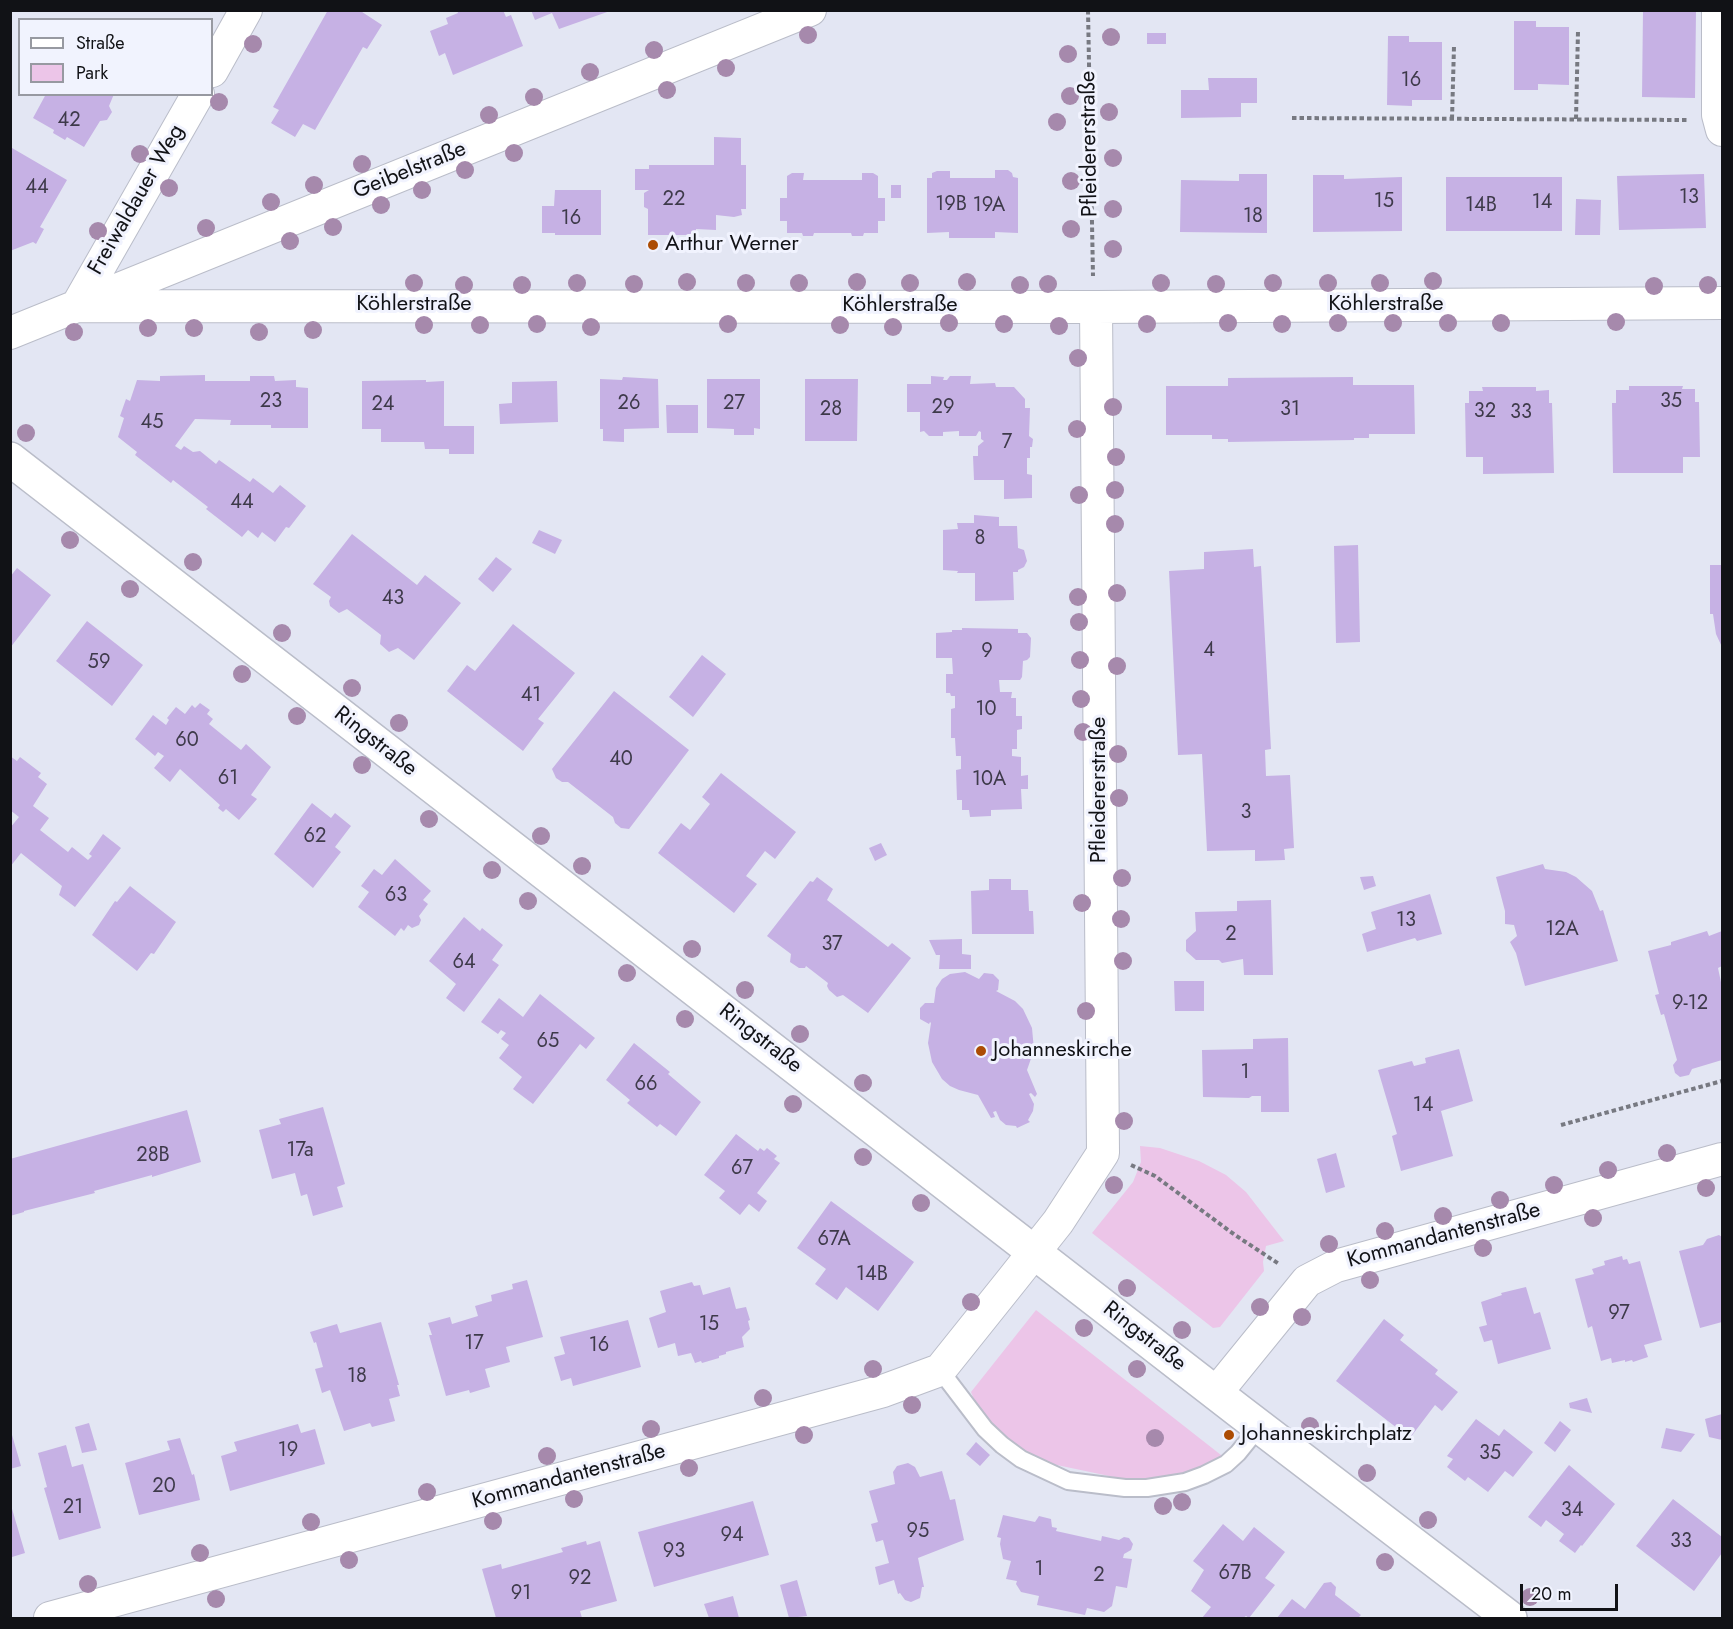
<!DOCTYPE html>
<html>
<head>
<meta charset="utf-8">
<style>
	body { margin:0 }
	#map { position:relative; width:1733px; height:1629px; overflow:hidden; background:#e3e6f3; font-family:Jost,sans-serif }
	canvas { display:block }
	.frame { position:absolute; inset:0; border:12px solid #111216; pointer-events:none }
	.legend { position:absolute; left:18px; top:18px; width:195px; height:78px; box-sizing:border-box; background:#f1f3fe; border:2px solid #9799a1; margin:0; padding:8px 10px; list-style:none; font-size:18px; color:#111216 }
	.legend li { display:flex; align-items:center; gap:12px; height:30px }
	.legend b { width:30px; border:2px solid #9799a1 }
	.scale { position:absolute; left:1520px; top:1584px; width:98px; height:27px; box-sizing:border-box; border:3px solid #111216; border-top:0; padding-left:8px; font-size:18px; line-height:21px; white-space:nowrap; color:#111216; -webkit-text-stroke:4px #f1f3fe; paint-order:stroke }
</style>
</head>
<body>
<div id="map">
<canvas width="1733" height="1629"></canvas>
<div class="frame"></div>
<ul class="legend">
<li><b style="height:8px;background:#fff"></b>Straße</li>
<li><b style="height:16px;background:#ecc5e8"></b>Park</li>
</ul>
<div class="scale">20 m</div>
</div>
<script>
const ctx = document.querySelector('canvas').getContext('2d');
ctx.lineJoin = 'round';
function paint(path, color) {
  ctx.fillStyle = color;
  ctx.fill(path, 'evenodd');
}
function poly(rows) {
  const path = new Path2D();
  for (const r of rows) {
    path.moveTo(r[0], r[1]);
    for (let i = 2; i < r.length; i += 2) path.lineTo(r[i], r[i + 1]);
  }
  return path;
}
function trace(path, color, width, dash) {
  ctx.strokeStyle = color;
  ctx.lineWidth = width;
  ctx.lineCap = dash ? 'butt' : 'round';
  ctx.setLineDash(dash || []);
  ctx.stroke(path);
}
function drawText(font, color, halo, rows, align = 'center') {
  ctx.font = font + ' Jost,sans-serif';
  ctx.lineWidth = 6;
  ctx.setLineDash([]);
  ctx.textBaseline = 'middle';
  ctx.strokeStyle = halo;
  ctx.fillStyle = color;
  for (const [text, x, y, turn = 0] of rows) {
    ctx.save();
    ctx.translate(x, y);
    ctx.rotate((+turn || 0) * Math.PI / 180);
    ctx.textAlign = isNaN(turn) ? turn : align;
    if (halo) ctx.strokeText(text, 0, 0);
    ctx.fillText(text, 0, 0);
    ctx.restore();
  }
}
paint(poly([
	[1140,1146,1160,1148,1199,1161,1226,1175,1246,1192,1284,1241,1266,1246,1263,1262,1264,1271,1220,1327,1213,1328,1092,1233,1133,1182,1141,1162],
	[1036,1310,1221,1455,1222,1457,1196,1470,1162,1479,1133,1481,1052,1464,1022,1451,996,1431,978,1409,971,1392]
]), '#ecc5e8');
paint(poly([
	[328,10,359,10,382,25,367,49,363,47,315,130,303,124,295,137,271,123,279,110,273,107],
	[457,10,503,10,506,17,511,15,523,46,453,75,445,53,439,56,430,31,448,24,446,18,458,13],
	[531,10,610,10,610,11,559,29,552,13,535,20],
	[1643,11,1696,11,1695,98,1642,97],
	[1514,21,1536,21,1536,27,1569,27,1569,85,1538,84,1538,90,1514,90],
	[1147,33,1166,33,1166,44,1147,44],
	[1388,36,1409,36,1409,42,1442,42,1442,100,1412,100,1412,106,1387,105],
	[1208,78,1257,78,1257,103,1241,103,1241,117,1181,118,1181,90,1209,90],
	[46,94,114,94,109,106,112,112,107,120,100,121,84,147,67,137,65,140,53,133,54,130,33,118],
	[714,137,741,138,741,165,746,165,746,209,741,209,742,215,734,217,716,215,716,230,696,229,696,235,648,235,648,209,644,207,644,193,649,190,635,190,635,169,649,169,649,165,714,165],
	[12,148,67,180,40,227,44,229,36,244,33,242,10,251,10,151],
	[995,170,1008,170,1012,173,1013,177,1018,178,1018,233,995,232,995,238,949,238,949,232,927,233,927,178,932,178,932,173,937,171,950,171,950,178,995,178],
	[792,173,804,173,803,180,862,180,862,173,873,173,878,176,878,198,885,198,885,221,878,221,878,233,864,233,863,236,852,236,851,233,814,233,813,236,803,236,802,233,787,233,787,221,780,221,780,198,787,198,787,176],
	[1239,174,1267,174,1267,233,1180,232,1181,180,1239,181],
	[1704,174,1706,228,1619,230,1617,176],
	[1313,175,1344,175,1344,179,1402,177,1402,231,1313,232],
	[1446,177,1562,177,1562,231,1446,231],
	[891,185,901,185,901,198,891,198],
	[555,190,601,190,601,235,555,235,555,233,542,233,542,206,554,206],
	[1576,199,1601,200,1600,235,1575,235],
	[205,375,205,381,250,381,250,376,274,376,275,381,296,380,296,387,308,388,308,428,271,428,271,425,230,425,231,420,195,419,175,446,181,450,184,446,193,452,200,451,216,464,219,460,250,482,253,478,273,493,280,485,306,506,289,528,286,527,275,542,262,532,258,538,248,530,242,537,206,509,208,507,173,480,171,483,135,455,137,452,118,437,124,418,120,416,126,399,130,401,137,380,160,381,160,376],
	[931,376,944,377,943,380,947,380,950,376,971,376,970,384,995,383,996,387,1014,387,1025,399,1025,408,1030,408,1029,436,1033,439,1032,447,1030,447,1030,458,1027,458,1027,474,1032,475,1032,498,1004,499,1004,480,974,480,973,456,978,456,978,446,984,441,981,439,981,432,979,431,976,436,959,436,959,431,943,432,943,436,929,436,924,431,920,432,920,412,907,412,907,384,931,384],
	[623,377,658,379,659,428,624,429,624,442,603,441,603,429,600,429,600,379,622,380],
	[1353,377,1353,385,1414,385,1415,434,1369,434,1369,438,1354,438,1354,440,1228,442,1228,439,1212,439,1212,435,1166,435,1166,386,1228,386,1228,378],
	[707,379,760,379,760,429,754,428,754,435,734,435,734,429,707,428],
	[805,379,858,379,857,441,805,441],
	[426,380,426,382,444,381,444,426,474,426,474,454,449,454,449,449,425,449,424,442,381,442,381,429,362,429,362,381],
	[557,381,558,422,500,424,499,404,512,403,512,382],
	[1629,386,1683,386,1682,389,1695,389,1695,402,1699,402,1700,457,1683,457,1683,473,1613,473,1612,403,1616,403,1616,390,1629,390],
	[1482,387,1536,387,1536,391,1549,390,1549,403,1552,403,1554,473,1483,474,1483,457,1466,457,1465,403,1469,403,1469,391,1483,391],
	[666,405,698,405,698,433,667,433],
	[974,515,999,517,999,526,1017,526,1018,548,1024,550,1027,561,1024,567,1018,570,1018,572,1013,572,1014,600,975,601,975,573,957,573,958,571,943,570,943,530,958,529,957,523,974,523],
	[539,530,562,540,555,554,532,543],
	[352,534,417,585,425,575,461,603,414,660,398,648,389,652,380,644,381,635,347,609,339,613,330,606,329,601,331,597,313,584],
	[1358,545,1360,642,1336,643,1334,546],
	[1253,549,1254,567,1261,566,1271,749,1265,750,1266,776,1290,775,1294,848,1284,849,1285,860,1255,861,1255,850,1207,851,1202,754,1178,755,1169,571,1204,569,1204,552],
	[496,557,512,569,493,592,478,579],
	[1710,565,1722,565,1722,647,1716,634,1713,614,1710,614],
	[17,568,51,595,10,648,10,577],
	[87,621,143,665,112,706,56,661],
	[513,624,575,673,538,719,544,723,523,751,447,691,467,665,475,671],
	[962,628,1018,629,1018,633,1027,633,1031,638,1030,657,1027,660,1023,661,1022,677,1020,680,999,680,1000,692,1012,692,1011,698,1016,698,1016,716,1022,716,1022,729,1017,730,1017,749,1012,749,1012,756,1021,757,1021,776,1028,775,1028,789,1021,789,1022,809,991,810,991,816,970,817,969,810,962,810,962,800,957,800,956,770,961,769,961,756,956,756,955,738,951,738,951,709,955,708,955,696,951,696,950,693,946,693,946,674,953,674,952,658,936,658,936,633,952,632,952,630,962,630],
	[702,655,726,674,693,717,669,697],
	[614,691,689,750,629,829,621,828,615,823,613,817,568,782,562,782,556,778,552,769],
	[200,703,210,710,207,714,213,719,209,724,241,750,246,744,271,767,251,795,257,799,239,820,226,809,223,812,218,808,220,805,180,769,170,782,154,768,164,756,158,752,155,756,135,739,153,715,166,725,169,720,167,718,176,707,185,714,192,705,195,708],
	[10,756,17,761,20,757,41,773,38,777,47,784,33,806,49,818,40,830,68,852,72,847,88,860,92,856,89,854,103,834,121,848,75,907,59,895,62,886,21,853,10,867,10,828,19,817,10,810],
	[721,773,796,832,775,859,765,851,746,876,757,884,734,913,658,853,681,823,690,830,710,804,702,797],
	[312,803,331,818,335,813,351,826,335,847,341,852,313,888,274,854],
	[881,843,887,855,875,861,869,848],
	[395,859,431,891,423,900,428,904,419,916,421,920,419,925,412,928,408,925,404,931,401,928,395,936,358,907,369,892,361,886,374,869,382,875],
	[1543,864,1545,869,1566,872,1576,877,1592,891,1600,911,1603,910,1618,961,1525,986,1516,953,1510,942,1517,936,1514,925,1505,924,1505,911,1496,877],
	[1373,876,1376,886,1364,890,1360,877],
	[817,877,833,889,827,900,888,947,892,943,911,958,868,1013,843,995,837,997,829,990,827,986,828,983,806,966,805,968,799,968,790,962,791,954,767,936,810,881,813,882],
	[989,879,1011,879,1011,890,1028,890,1029,911,1033,911,1034,934,972,934,971,891,989,890],
	[130,886,176,922,154,954,151,953,137,971,92,935,115,901,117,902],
	[1430,894,1442,934,1417,941,1415,938,1367,952,1362,934,1376,929,1371,912],
	[1271,900,1273,975,1244,975,1243,959,1222,963,1219,960,1196,960,1186,951,1186,940,1196,931,1195,912,1237,911,1237,901],
	[464,917,480,931,482,928,503,945,492,960,499,965,464,1012,446,998,456,984,429,961],
	[1707,931,1709,936,1722,931,1722,966,1718,968,1722,987,1722,1060,1692,1069,1689,1075,1680,1077,1675,1073,1673,1065,1677,1060,1664,1014,1661,1015,1655,995,1659,994,1648,951,1671,945,1671,942],
	[962,939,962,954,971,955,971,969,939,969,940,955,936,955,929,940],
	[965,972,979,979,984,973,993,974,999,980,998,990,996,991,1015,1001,1023,1009,1032,1028,1034,1050,1027,1070,1037,1094,1035,1097,1031,1093,1029,1094,1034,1104,1033,1111,1028,1120,1030,1122,1017,1128,1016,1126,1006,1125,1000,1120,996,1111,993,1112,995,1117,991,1118,978,1095,959,1090,950,1086,942,1079,932,1062,928,1043,931,1023,930,1022,929,1024,920,1019,920,1008,925,1003,934,1003,936,988,942,979,950,974],
	[1174,981,1204,981,1204,1011,1175,1011],
	[540,994,595,1038,586,1049,580,1044,533,1104,513,1089,522,1077,499,1058,509,1045,501,1039,506,1033,501,1030,498,1034,481,1022,499,998,523,1017],
	[1288,1038,1289,1112,1261,1112,1261,1096,1252,1096,1249,1098,1203,1097,1202,1050,1253,1049,1253,1039],
	[634,1043,670,1072,668,1074,701,1102,676,1136,660,1124,657,1127,627,1103,630,1100,606,1080],
	[1459,1049,1473,1101,1441,1111,1453,1156,1401,1171,1392,1136,1397,1134,1378,1070,1412,1061,1414,1066,1426,1063,1425,1058],
	[323,1107,345,1184,337,1187,343,1207,313,1216,307,1194,301,1196,295,1173,272,1179,259,1130,281,1124,279,1119],
	[187,1110,201,1162,152,1177,152,1175,94,1191,95,1193,24,1211,24,1212,10,1216,10,1159],
	[736,1134,758,1151,760,1148,764,1151,767,1148,777,1156,774,1159,780,1163,757,1193,767,1201,759,1212,749,1204,740,1215,719,1198,725,1191,704,1175],
	[1336,1153,1345,1187,1326,1193,1317,1159],
	[831,1201,914,1262,878,1311,846,1287,837,1300,815,1284,826,1269,797,1248],
	[1719,1235,1722,1237,1722,1322,1700,1328,1679,1251,1703,1245,1707,1239],
	[1622,1256,1623,1260,1627,1259,1629,1264,1640,1261,1662,1340,1644,1345,1648,1357,1633,1362,1632,1360,1625,1362,1625,1360,1612,1363,1611,1358,1601,1361,1592,1326,1588,1328,1575,1279,1594,1274,1592,1269,1605,1265,1604,1261],
	[527,1280,543,1337,506,1347,510,1362,485,1369,490,1387,470,1393,469,1390,446,1396,429,1335,432,1335,428,1323,450,1317,452,1324,478,1316,475,1306,492,1301,491,1295,513,1289,512,1284],
	[692,1282,694,1286,700,1285,703,1295,730,1287,736,1309,746,1307,750,1320,748,1321,750,1329,742,1337,744,1347,726,1352,726,1354,719,1356,719,1358,702,1363,701,1361,695,1363,691,1353,678,1356,675,1343,658,1348,649,1318,666,1312,660,1291],
	[1526,1287,1534,1314,1540,1312,1551,1349,1498,1364,1492,1340,1484,1342,1479,1327,1487,1325,1481,1302,1502,1295,1501,1293],
	[1384,1319,1404,1335,1400,1340,1438,1370,1435,1374,1458,1392,1442,1411,1435,1405,1410,1438,1336,1381],
	[628,1320,641,1367,573,1386,571,1378,561,1381,554,1357,565,1354,560,1337],
	[381,1322,399,1385,397,1385,400,1396,389,1399,395,1421,372,1427,370,1423,344,1431,330,1390,322,1393,315,1369,323,1367,316,1342,314,1343,310,1332,337,1324,340,1333],
	[1587,1398,1592,1413,1570,1408,1569,1403],
	[1722,1414,1722,1440,1709,1437,1705,1419],
	[1476,1419,1499,1436,1504,1429,1533,1452,1513,1477,1505,1471,1488,1492,1468,1477,1465,1481,1447,1467,1453,1459,1447,1456],
	[1560,1421,1571,1430,1555,1452,1544,1443],
	[89,1423,97,1450,82,1453,75,1427],
	[298,1424,301,1433,315,1429,325,1464,230,1491,221,1456,237,1451,234,1442],
	[10,1428,21,1466,10,1469],
	[1666,1428,1695,1434,1681,1452,1661,1448],
	[180,1438,192,1475,194,1474,200,1500,139,1515,125,1463,170,1450,167,1441],
	[976,1442,990,1455,980,1466,966,1454],
	[66,1445,72,1467,83,1464,101,1528,59,1540,44,1488,47,1487,38,1453],
	[908,1463,915,1467,920,1477,942,1471,950,1500,955,1499,964,1540,918,1558,924,1587,922,1587,920,1598,911,1602,905,1600,900,1593,898,1594,894,1580,879,1585,875,1567,889,1563,883,1540,876,1542,871,1524,878,1522,869,1491,895,1484,893,1472,897,1466],
	[1569,1465,1615,1504,1582,1546,1581,1545,1575,1553,1559,1541,1564,1534,1546,1520,1541,1527,1528,1517],
	[1673,1499,1722,1537,1722,1553,1694,1591,1636,1546],
	[753,1501,769,1555,654,1587,638,1532],
	[10,1502,25,1553,12,1557,10,1552],
	[1003,1515,1035,1522,1039,1516,1051,1519,1052,1527,1057,1528,1056,1531,1101,1541,1102,1536,1119,1540,1124,1537,1129,1538,1133,1544,1131,1550,1124,1554,1123,1558,1132,1559,1127,1588,1116,1586,1112,1606,1104,1612,1087,1608,1085,1615,1037,1605,1039,1596,1021,1592,1016,1584,1017,1581,1006,1579,1011,1561,1003,1559,1000,1544,1001,1538,997,1537],
	[1223,1524,1243,1541,1254,1527,1285,1552,1265,1578,1275,1585,1249,1618,1246,1616,1243,1618,1202,1618,1211,1607,1191,1591,1204,1570,1193,1561],
	[586,1541,587,1545,600,1541,617,1601,580,1611,582,1618,496,1618,482,1569,501,1564,502,1569,563,1552,561,1548],
	[797,1580,807,1616,789,1618,780,1585],
	[1331,1582,1336,1587,1335,1595,1361,1615,1358,1618,1277,1618,1292,1599,1305,1609,1324,1583],
	[733,1596,739,1618,709,1618,704,1604]
]), '#c6b1e4');
const service = poly([
	[940,1370,985,1429,1002,1445,1021,1459,1068,1481,1125,1488,1147,1488,1185,1482,1204,1475,1226,1464,1238,1453,1259,1427]
]);
const minor = poly([
	[1718,10,1718,115,1722,130],
	[212,71,246,10],
	[77,306,1096,307,1722,303],
	[77,306,198,94],
	[10,333,810,10],
	[1216,1393,1307,1281,1336,1266,1722,1159],
	[50,1618,883,1391,940,1370,1012,1280,1058,1222,1103,1153,1096,307]
]);
const tertiary = poly([
	[10,459,1239,1411,1510,1618]
]);
trace(service, '#babdc9', 20);
trace(minor, '#babdc9', 34);
trace(tertiary, '#babdc9', 36);
trace(poly([
	[1088,10,1093,276],
	[1292,118,1688,120],
	[1452,119,1454,46],
	[1576,119,1578,31],
	[1561,1125,1722,1081],
	[1131,1165,1155,1176,1235,1235,1279,1264]
]), '#777981', 4, [4.5, 3]);
trace(service, '#fff', 16);
trace(minor, '#fff', 32);
trace(tertiary, '#fff', 33);
ctx.fillStyle = '#a689ac';
for (const [x, y] of [
	[808,35],
	[1111,37],
	[253,44],
	[654,50],
	[1068,54],
	[726,68],
	[590,72],
	[667,90],
	[1070,96],
	[534,97],
	[219,102],
	[1109,112],
	[489,115],
	[1057,122],
	[514,153],
	[140,154],
	[1113,158],
	[362,164],
	[465,170],
	[1071,181],
	[314,185],
	[169,188],
	[422,190],
	[271,202],
	[381,205],
	[1113,209],
	[333,227],
	[206,228],
	[1071,229],
	[98,231],
	[290,241],
	[1113,249],
	[1433,281],
	[687,282],
	[857,282],
	[967,282],
	[414,283],
	[577,283],
	[746,283],
	[799,283],
	[910,283],
	[1161,283],
	[1273,283],
	[1328,283],
	[1380,283],
	[634,284],
	[1048,284],
	[1216,284],
	[464,285],
	[522,285],
	[1020,285],
	[1708,285],
	[1654,286],
	[1616,322],
	[949,323],
	[1228,323],
	[1338,323],
	[1393,323],
	[1448,323],
	[1501,323],
	[537,324],
	[728,324],
	[1004,324],
	[1147,324],
	[1282,324],
	[424,325],
	[480,325],
	[840,325],
	[1059,326],
	[591,327],
	[893,327],
	[148,328],
	[194,328],
	[313,330],
	[74,332],
	[259,332],
	[1078,358],
	[1113,407],
	[1077,429],
	[26,433],
	[1116,457],
	[1115,490],
	[1079,495],
	[1115,524],
	[70,540],
	[193,562],
	[130,589],
	[1117,593],
	[1078,597],
	[1079,622],
	[282,633],
	[1080,660],
	[1117,666],
	[242,674],
	[352,688],
	[1081,699],
	[297,716],
	[399,723],
	[1083,732],
	[1118,754],
	[362,765],
	[1119,798],
	[429,819],
	[541,836],
	[582,866],
	[492,870],
	[1122,878],
	[528,901],
	[1082,903],
	[1121,919],
	[692,949],
	[1123,961],
	[627,973],
	[745,990],
	[1086,1011],
	[685,1019],
	[800,1034],
	[863,1083],
	[793,1104],
	[1124,1121],
	[1667,1153],
	[863,1157],
	[1608,1170],
	[1114,1185],
	[1554,1185],
	[1706,1188],
	[1500,1200],
	[921,1203],
	[1443,1216],
	[1593,1218],
	[1385,1231],
	[1329,1244],
	[1483,1248],
	[1370,1280],
	[1127,1288],
	[971,1302],
	[1260,1307],
	[1302,1317],
	[1084,1328],
	[1182,1330],
	[873,1369],
	[1137,1369],
	[763,1398],
	[912,1405],
	[1310,1426],
	[651,1429],
	[804,1435],
	[1155,1438],
	[547,1456],
	[689,1468],
	[1367,1473],
	[427,1492],
	[574,1499],
	[1182,1502],
	[1163,1506],
	[1428,1520],
	[493,1521],
	[311,1522],
	[200,1553],
	[349,1560],
	[1385,1562],
	[88,1584],
	[1530,1597],
	[216,1599]
]) {
  ctx.beginPath();
  ctx.arc(x, y, 9, 0, 2 * Math.PI);
  ctx.fill();
}
for (const [x, y, r, color] of [
	[653,245,6,"#ac4c03"],
	[981,1051,6,"#ac4c03"],
	[1229,1435,6,"#ac4c03"]
]) {
  const dot = new Path2D();
  dot.arc(x, y, r, 0, 2 * Math.PI);
  ctx.fillStyle = color;
  ctx.fill(dot);
  trace(dot, '#f1f3fe', 2);
}
drawText('20px', '#3e3a4a', null, [
	["16",1411,81],
	["42",69,121],
	["44",37,188],
	["13",1689,198],
	["22",674,200],
	["15",1384,202],
	["14",1542,203],
	["19B",951,205],
	["19A",989,206],
	["14B",1481,206],
	["18",1253,217],
	["16",571,219],
	["23",271,402],
	["35",1671,402],
	["26",629,404],
	["27",734,404],
	["24",383,405],
	["29",943,408],
	["28",831,410],
	["31",1290,410],
	["32",1485,412],
	["33",1521,413],
	["45",152,423],
	["7",1007,443],
	["44",242,503],
	["8",980,539],
	["43",393,599],
	["4",1209,651],
	["9",987,652],
	["59",99,663],
	["41",531,696],
	["10",986,710],
	["60",187,741],
	["40",621,760],
	["61",228,779],
	["10A",989,780],
	["3",1246,813],
	["62",315,837],
	["63",396,896],
	["13",1406,921],
	["12A",1562,930],
	["2",1231,935],
	["37",832,945],
	["64",464,963],
	["9-12",1690,1004],
	["65",548,1042],
	["1",1245,1073],
	["66",646,1085],
	["14",1423,1106],
	["17a",300,1151],
	["28B",153,1156],
	["67",742,1169],
	["67A",834,1240],
	["14B",872,1275],
	["97",1619,1314],
	["15",709,1325],
	["17",474,1344],
	["16",599,1346],
	["18",357,1377],
	["19",288,1451],
	["35",1490,1454],
	["20",164,1487],
	["21",73,1508],
	["34",1572,1511],
	["95",918,1532],
	["94",732,1536],
	["33",1681,1542],
	["93",674,1552],
	["1",1039,1570],
	["67B",1235,1574],
	["2",1099,1576],
	["92",580,1579],
	["91",521,1594]
]);
drawText('22px', '#111216', '#f1f3fe', [
	["Pfleidererstraße",1090,144,-91],
	["Geibelstraße",410,171,-22],
	["Freiwaldauer Weg",137,200,-60],
	["Köhlerstraße",414,305],
	["Köhlerstraße",1386,305],
	["Köhlerstraße",900,306],
	["Ringstraße",375,742,38],
	["Pfleidererstraße",1100,790,-90],
	["Ringstraße",760,1039,38],
	["Kommandantenstraße",1444,1236,-15],
	["Ringstraße",1144,1337,38],
	["Kommandantenstraße",569,1477,-15]
]);
drawText('22px', '#111216', '#f1f3fe', [
	["Arthur Werner",665,245],
	["Johanneskirche",993,1051],
	["Johanneskirchplatz",1241,1435]
], 'left');
</script>
</body>
</html>
